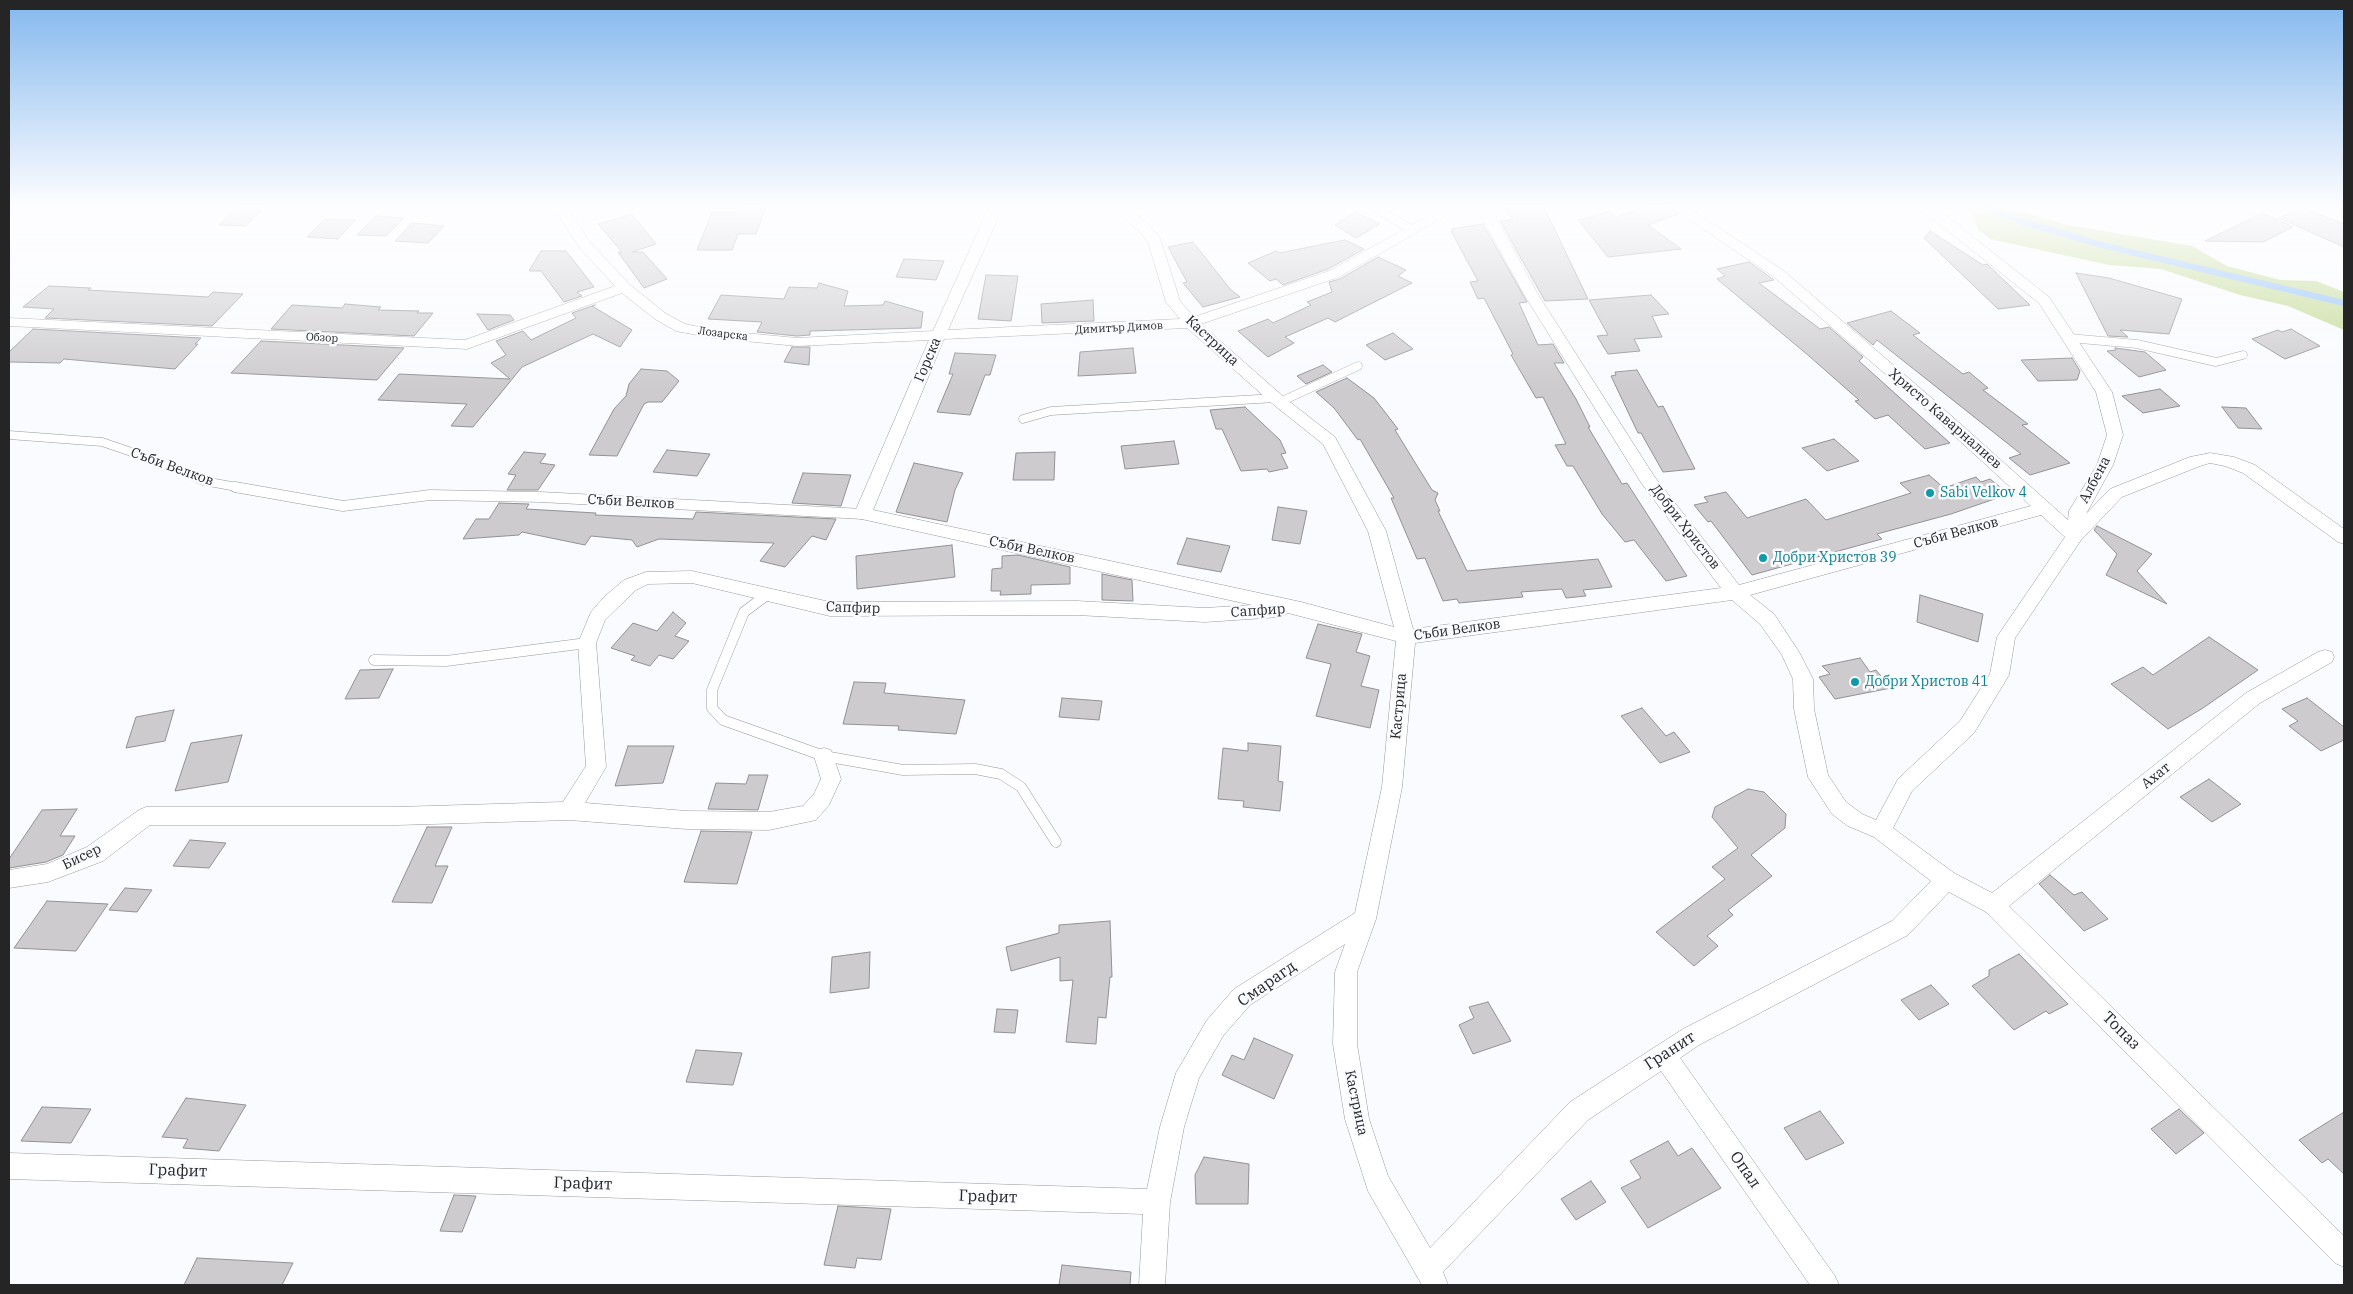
<!DOCTYPE html>
<html>
<head>
<meta charset="utf-8">
<style>
	body { margin:0 }
	#map { position:relative; width:2353px; height:1294px; overflow:hidden; background:#fafbfe; font-family:"IBM Plex Serif",serif }
	canvas { display:block }
	.frame { position:absolute; inset:0; border:10px solid #252526; pointer-events:none }
</style>
</head>
<body>
<div id="map">
<canvas width="2353" height="1294"></canvas>
<div class="frame"></div>
</div>
<script>
const ctx = document.querySelector('canvas').getContext('2d');
ctx.lineJoin = 'round';
function paint(path, color) {
  ctx.fillStyle = color;
  ctx.fill(path, 'evenodd');
}
function poly(rows) {
  const path = new Path2D();
  for (const r of rows) {
    path.moveTo(r[0], r[1]);
    for (let i = 2; i < r.length; i += 2) path.lineTo(r[i], r[i + 1]);
  }
  return path;
}
function trace(path, color, width, dash) {
  ctx.strokeStyle = color;
  ctx.lineWidth = width;
  ctx.lineCap = dash ? 'butt' : 'round';
  ctx.setLineDash(dash || []);
  ctx.stroke(path);
}
function drawText(font, color, halo, rows, align = 'center') {
  ctx.font = font + ' "IBM Plex Serif",serif';
  ctx.lineWidth = 5;
  ctx.setLineDash([]);
  ctx.textBaseline = 'middle';
  ctx.strokeStyle = halo;
  ctx.fillStyle = color;
  for (const [text, x, y, turn = 0] of rows) {
    ctx.save();
    ctx.translate(x, y);
    ctx.rotate((+turn || 0) * Math.PI / 180);
    ctx.textAlign = isNaN(turn) ? turn : align;
    if (halo) ctx.strokeText(text, 0, 0);
    ctx.fillText(text, 0, 0);
    ctx.restore();
  }
}
paint(poly([
	[1950,207,2005,207,2068,225,2192,246,2227,266,2280,280,2316,281,2344,292,2344,330,2288,306,2240,295,2161,269,2109,265,1990,239,1978,229,1972,213]
]), '#c3da93');
trace(poly([
	[1985,207,2024,222,2102,245,2344,303]
]), '#8fbff7', 6);
const building = poly([
	[238,207,265,207,245,226,219,225,238,207],
	[739,207,766,207,756,234,738,234,732,250,697,250,712,212,737,212,739,207],
	[1503,207,1544,207,1588,299,1545,301,1500,221,1513,219,1503,207],
	[1644,207,1669,207,1678,214,1648,225,1681,249,1608,257,1578,220,1609,212,1616,217,1644,207],
	[2301,207,2344,224,2344,247,2279,218,2301,207],
	[1355,212,1380,224,1356,238,1335,225,1355,212],
	[2262,213,2293,227,2263,242,2205,241,2262,213],
	[632,214,656,244,632,252,643,252,667,279,644,288,618,252,622,252,598,224,632,214],
	[376,216,404,218,386,236,357,235,376,216],
	[325,219,355,220,338,239,307,237,325,219],
	[412,223,444,226,428,243,395,241,412,223],
	[1483,224,1527,302,1519,303,1538,345,1553,344,1564,363,1554,363,1576,399,1590,427,1588,427,1622,484,1627,483,1687,576,1666,581,1634,540,1625,542,1602,514,1573,466,1567,466,1555,445,1566,444,1543,397,1536,398,1511,355,1513,354,1484,298,1478,299,1470,282,1478,281,1451,231,1453,231,1451,229,1483,224],
	[1930,231,1983,265,1987,264,2030,305,1998,309,1924,238,1930,231],
	[1345,240,1364,249,1328,269,1283,285,1276,279,1270,281,1248,263,1276,251,1279,253,1345,240],
	[1193,242,1230,289,1240,297,1203,307,1183,283,1187,282,1168,247,1193,242],
	[541,251,566,251,594,287,577,292,582,296,564,302,541,271,529,271,541,251],
	[1378,257,1406,270,1398,276,1412,283,1335,322,1328,318,1285,337,1294,343,1268,357,1238,331,1268,319,1273,323,1311,305,1307,302,1332,292,1329,282,1340,279,1378,257],
	[904,259,944,261,936,280,896,277,904,259],
	[1749,262,1774,280,1759,283,1820,329,1829,327,1863,357,1859,361,1950,443,1925,449,1888,415,1875,419,1855,401,1859,400,1809,356,1717,279,1725,276,1717,269,1749,262],
	[2076,273,2109,278,2182,299,2169,334,2120,330,2128,337,2108,336,2076,273],
	[986,275,1018,276,1011,321,978,319,986,275],
	[819,283,848,291,844,306,883,305,885,301,923,312,921,328,810,331,810,335,797,336,757,332,762,322,708,319,721,295,784,299,789,287,817,288,819,283],
	[49,286,91,288,88,290,208,297,213,292,243,294,212,326,45,318,54,309,23,307,49,286],
	[1651,295,1669,314,1652,316,1662,337,1634,339,1640,351,1608,354,1597,336,1608,335,1589,300,1651,295],
	[1093,300,1094,321,1042,323,1041,304,1093,300],
	[345,304,381,307,378,310,419,311,417,313,433,313,414,336,271,329,292,305,342,308,345,304],
	[595,305,592,306,632,330,620,347,593,334,522,367,473,427,451,426,467,404,378,400,399,374,510,379,491,363,506,355,496,341,523,331,531,340,576,318,572,313,595,305],
	[1891,311,1920,333,1913,335,1963,374,1969,372,1988,388,1983,390,2028,424,2022,425,2070,463,2030,475,2009,458,2021,454,1877,340,1873,345,1847,323,1891,311],
	[477,314,510,315,514,320,488,330,477,314],
	[33,329,201,338,195,344,198,344,175,369,64,359,60,363,9,362,9,352,33,329],
	[2291,329,2320,346,2285,359,2252,339,2278,330,2282,332,2291,329],
	[1393,333,1413,349,1385,360,1366,345,1393,333],
	[261,341,404,348,377,380,231,373,261,341],
	[792,347,810,347,809,365,784,362,792,347],
	[1133,348,1136,373,1078,376,1080,352,1133,348],
	[2115,348,2145,352,2166,370,2139,377,2107,351,2116,350,2115,348],
	[955,353,996,355,990,375,985,375,970,415,937,412,953,374,949,374,955,353],
	[2072,358,2080,371,2077,380,2038,381,2021,360,2072,358],
	[1323,365,1332,372,1306,384,1297,376,1323,365],
	[641,369,667,371,679,381,662,402,648,402,644,404,617,456,589,455,614,409,626,396,629,384,641,369],
	[1637,370,1658,407,1663,406,1695,469,1663,472,1641,433,1638,433,1611,376,1616,375,1615,372,1637,370],
	[1347,378,1374,398,1398,429,1395,430,1432,490,1438,493,1435,500,1440,511,1438,511,1467,571,1598,559,1612,587,1583,590,1586,596,1566,598,1562,589,1521,592,1523,597,1459,603,1457,599,1443,601,1425,558,1417,559,1391,498,1394,498,1360,439,1358,440,1334,408,1316,392,1347,378],
	[2160,389,2180,406,2143,413,2122,396,2160,389],
	[1245,407,1280,440,1286,453,1281,454,1288,468,1269,472,1267,469,1241,471,1222,429,1216,429,1210,410,1245,407],
	[2222,407,2246,408,2262,429,2238,428,2222,407],
	[1834,439,1859,461,1827,471,1802,448,1834,439],
	[1174,441,1179,464,1125,469,1121,446,1174,441],
	[667,450,710,454,697,476,653,472,667,450],
	[524,452,546,454,540,463,555,465,538,490,507,490,516,475,508,474,524,452],
	[1055,452,1054,480,1013,480,1016,453,1055,452],
	[914,463,963,473,955,490,947,522,896,512,914,463],
	[803,473,851,475,841,506,792,503,803,473],
	[1929,475,1944,488,1976,477,1981,482,1990,479,2009,494,1951,514,1877,534,1882,539,1752,575,1711,521,1708,522,1694,505,1708,502,1704,497,1726,492,1747,518,1806,499,1826,520,1911,493,1900,483,1929,475],
	[499,503,529,504,526,509,596,513,595,515,693,519,696,512,836,519,826,540,812,536,785,567,760,561,774,543,659,539,637,547,632,540,591,536,585,545,522,532,519,535,463,539,476,519,489,519,499,503],
	[1278,507,1307,511,1300,544,1272,540,1278,507],
	[2097,526,2152,554,2137,571,2167,604,2106,575,2117,554,2094,530,2097,526],
	[1187,538,1230,546,1221,572,1177,564,1187,538],
	[952,545,955,577,857,589,856,556,952,545],
	[1018,555,1070,567,1070,584,1031,585,1031,594,1000,595,1001,591,991,591,992,569,1002,568,1002,556,1018,555],
	[1102,574,1132,580,1133,601,1102,600,1102,574],
	[1920,595,1983,614,1978,642,1917,622,1920,595],
	[673,612,686,623,675,636,689,641,673,659,659,655,650,666,631,660,635,656,611,648,633,623,657,631,673,612],
	[1318,624,1362,634,1356,652,1370,656,1361,686,1379,690,1370,728,1316,716,1331,664,1306,658,1318,624],
	[2209,637,2258,670,2203,708,2168,729,2111,684,2143,667,2153,675,2209,637],
	[1860,658,1870,672,1876,670,1891,688,1835,699,1819,677,1830,674,1822,666,1860,658],
	[393,669,379,698,345,699,360,670,393,669],
	[854,682,886,683,884,693,965,700,956,734,898,730,899,726,843,724,854,682],
	[1062,698,1102,701,1099,720,1059,717,1062,698],
	[2307,698,2344,727,2344,740,2321,751,2289,726,2298,721,2282,709,2307,698],
	[1642,708,1666,736,1674,732,1690,752,1660,763,1621,716,1642,708],
	[174,710,165,741,126,748,136,717,174,710],
	[242,735,228,782,175,791,191,743,242,735],
	[1248,743,1281,746,1278,781,1283,782,1280,811,1243,807,1244,801,1218,799,1223,748,1248,751,1248,743],
	[628,746,674,746,663,783,615,786,628,746],
	[749,775,768,775,758,810,708,809,716,783,746,784,749,775],
	[2209,779,2241,804,2212,822,2180,797,2209,779],
	[1748,789,1764,792,1786,814,1785,828,1751,855,1772,876,1728,910,1733,915,1707,936,1718,946,1694,966,1656,932,1725,879,1712,867,1738,848,1712,817,1715,807,1748,789],
	[77,809,60,836,75,836,63,855,46,862,9,868,9,859,42,810,77,809],
	[427,827,452,827,435,866,448,866,432,903,392,902,427,827],
	[701,831,752,832,737,884,684,882,701,831],
	[190,840,226,843,209,868,173,866,190,840],
	[2050,875,2074,895,2082,892,2108,919,2084,931,2039,884,2050,875],
	[125,888,152,890,137,912,109,910,125,888],
	[47,901,108,904,76,951,14,948,47,901],
	[1110,921,1112,977,1110,977,1106,1018,1098,1017,1096,1044,1066,1042,1073,980,1060,981,1060,957,1011,971,1006,947,1059,933,1059,925,1110,921],
	[870,952,869,988,830,993,832,957,870,952],
	[2019,954,2068,1004,2049,1014,2046,1011,2014,1030,1972,986,1989,976,1989,970,2019,954],
	[1931,985,1949,1004,1919,1020,1901,1000,1931,985],
	[1488,1002,1511,1041,1473,1054,1459,1025,1474,1018,1469,1007,1488,1002],
	[997,1009,1018,1010,1015,1033,994,1032,997,1009],
	[1254,1038,1293,1055,1274,1099,1222,1075,1232,1055,1244,1060,1254,1038],
	[696,1050,742,1053,733,1085,686,1082,696,1050],
	[186,1098,246,1105,219,1151,183,1148,188,1139,162,1137,186,1098],
	[42,1107,91,1109,71,1143,21,1141,42,1107],
	[2179,1109,2204,1133,2176,1154,2151,1129,2179,1109],
	[1820,1111,1844,1143,1806,1160,1784,1128,1820,1111],
	[2344,1112,2344,1174,2328,1159,2322,1163,2299,1140,2344,1112],
	[1668,1141,1678,1156,1692,1148,1721,1188,1648,1228,1621,1188,1641,1178,1630,1161,1668,1141],
	[1204,1157,1249,1164,1248,1204,1196,1204,1195,1175,1204,1157],
	[1591,1181,1606,1202,1576,1220,1561,1199,1591,1181],
	[454,1195,476,1196,462,1232,440,1231,454,1195],
	[838,1206,891,1209,881,1260,857,1258,855,1268,824,1265,838,1206],
	[197,1258,293,1263,282,1285,184,1285,197,1258],
	[1062,1265,1131,1272,1130,1285,1059,1285,1062,1265]
]);
paint(building, '#cdcbce');
trace(building, '#929193', 1);
const laneFar1 = poly([
	[1373,207,1413,230],
	[2069,338,2137,344,2216,362,2243,355],
	[1280,402,1358,366],
	[1023,419,1051,411,1276,398],
	[9,435,102,442,155,460,204,481,242,488]
]);
const lane = poly([
	[235,487,343,506,430,495,540,497,863,514],
	[768,594,744,612,712,690,712,708,723,720,824,756,903,770,975,769,1001,774,1021,787,1056,842],
	[374,660,446,661,587,643]
]);
const street = poly([
	[553,207,567,207,589,241,629,284,665,313,685,324,713,330,797,338,933,331,989,207,1003,207,948,330,1180,319,1166,302,1148,242,1138,230,1109,207,1125,207,1148,224,1160,238,1180,301,1194,317,1329,271,1444,207,1461,207,1339,277,1201,324,1286,399,1335,437,1386,531,1413,629,1721,588,1642,484,1525,296,1476,207,1490,207,1539,296,1654,476,1739,585,2031,506,1915,400,1774,277,1671,207,1687,207,1784,271,1927,394,2068,520,2069,511,2097,465,2107,435,2096,392,2039,303,1934,220,1913,207,1930,207,1944,214,2049,297,2112,392,2123,435,2113,465,2086,514,2110,489,2190,457,2210,453,2234,457,2255,465,2344,529,2344,544,2338,542,2243,473,2225,466,2210,463,2200,466,2122,497,2081,540,2015,638,2009,675,1974,733,1912,791,1893,828,1954,873,1992,893,2246,693,2318,652,2325,650,2332,652,2334,657,2332,662,2260,703,2009,906,2344,1236,2344,1267,2335,1263,1986,912,1949,892,1908,935,1699,1045,1680,1058,1835,1276,1839,1285,1810,1285,1661,1071,1588,1120,1443,1272,1448,1285,1422,1285,1368,1191,1345,1119,1333,1044,1335,972,1345,944,1250,1005,1223,1036,1199,1078,1184,1127,1170,1202,1165,1285,1139,1285,1143,1214,9,1179,9,1153,1147,1189,1160,1127,1176,1073,1207,1020,1234,989,1355,913,1382,787,1396,641,1288,613,1280,617,1205,622,1077,615,830,616,692,583,648,584,636,590,605,620,596,643,606,767,585,803,687,811,769,812,803,806,814,794,821,779,814,756,817,750,824,748,831,750,841,779,829,805,816,820,769,830,687,829,569,820,397,825,150,825,103,861,48,882,9,888,9,870,47,864,87,847,139,810,146,807,397,807,563,802,586,766,578,643,591,612,604,597,624,580,646,572,692,571,830,602,1077,601,1205,608,1252,605,857,518,854,514,929,340,797,346,713,338,676,331,655,319,622,293,467,349,9,326,9,318,465,340,615,286,579,247,553,207],
	[1187,328,1274,405,1323,444,1368,531,1394,627,1301,602,873,510,944,339,1187,328],
	[2041,515,2065,537,1997,637,1990,674,1960,721,1898,779,1876,820,1862,814,1846,802,1828,775,1814,709,1813,679,1799,652,1774,614,1750,595,2041,515],
	[1732,600,1760,624,1782,655,1793,679,1794,709,1808,777,1832,814,1848,826,1874,837,1931,881,1892,921,1683,1029,1570,1102,1430,1248,1388,1176,1369,1119,1357,1044,1357,972,1376,919,1402,787,1415,643,1732,600]
]);
trace(laneFar1, '#98999b', 9);
trace(lane, '#98999b', 11);
trace(street, '#98999b', 1);
trace(laneFar1, '#fff', 8);
trace(lane, '#fff', 10);
paint(street, '#fff');
const sky = ctx.createLinearGradient(0, 0, 0, 388);
sky.addColorStop(0, '#84b8ee');
sky.addColorStop(0.53, '#fdfdff');
sky.addColorStop(1, '#fdfdff00');
ctx.fillStyle = sky;
ctx.fillRect(0, 0, 2353, 388);
for (const [x, y, r, color] of [
	[1930,493,5,"#0f9aa8"],
	[1763,558,5,"#0f9aa8"],
	[1855,682,5,"#0f9aa8"]
]) {
  const dot = new Path2D();
  dot.arc(x, y, r, 0, 2 * Math.PI);
  ctx.fillStyle = color;
  ctx.fill(dot);
  trace(dot, '#fafbfe', 2);
}
drawText('11px', '#252526', '#fafbfe', [
	["Димитър Димов",1119,328,-3],
	["Лозарска",723,334,7],
	["Обзор",322,338,3]
]);
drawText('14px', '#252526', '#fafbfe', [
	["Кастрица",1212,341,43],
	["Горска",928,360,-67],
	["Христо Каварналиев",1945,419,41],
	["Съби Велков",172,467,20],
	["Албена",2095,480,-62],
	["Съби Велков",631,502,3],
	["Добри Христов",1685,527,52],
	["Съби Велков",1956,533,-15],
	["Съби Велков",1032,550,12],
	["Сапфир",853,608,2],
	["Сапфир",1258,611,-4],
	["Съби Велков",1457,630,-8],
	["Кастрица",1399,706,-85],
	["Ахат",2156,776,-39],
	["Бисер",82,857,-26],
	["Кастрица",1356,1103,78]
]);
drawText('14px', '#0d838f', '#fafbfe', [
	["Sabi Velkov 4",1940,493],
	["Добри Христов 39",1773,558],
	["Добри Христов 41",1865,682]
], 'left');
drawText('16px', '#252526', '#fafbfe', [
	["Смарагд",1267,984,-35],
	["Топаз",2121,1031,45],
	["Гранит",1670,1051,-33],
	["Опал",1745,1170,55],
	["Графит",178,1171,2],
	["Графит",583,1184,2],
	["Графит",988,1197,2]
]);
</script>
</body>
</html>
